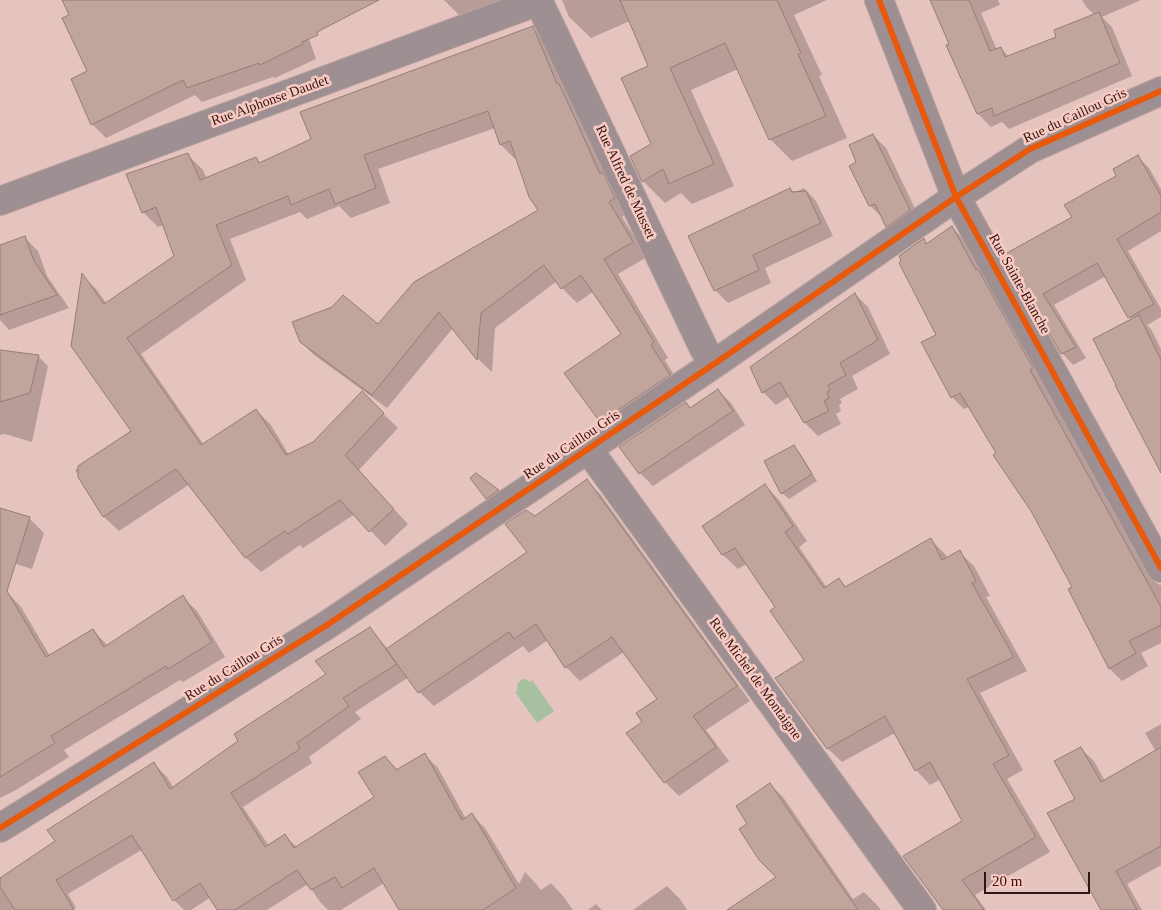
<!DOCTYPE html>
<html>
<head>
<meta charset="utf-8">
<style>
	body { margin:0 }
	#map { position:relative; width:1161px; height:910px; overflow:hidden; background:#e5c4bf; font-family:Georgia,serif }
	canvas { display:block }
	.scale { position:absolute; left:984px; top:872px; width:106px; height:22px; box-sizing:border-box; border:2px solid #301511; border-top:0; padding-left:6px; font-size:15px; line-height:18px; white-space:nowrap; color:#301511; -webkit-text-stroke:4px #f9cac2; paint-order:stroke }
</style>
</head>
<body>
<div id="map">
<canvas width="1161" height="910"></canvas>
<div class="scale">20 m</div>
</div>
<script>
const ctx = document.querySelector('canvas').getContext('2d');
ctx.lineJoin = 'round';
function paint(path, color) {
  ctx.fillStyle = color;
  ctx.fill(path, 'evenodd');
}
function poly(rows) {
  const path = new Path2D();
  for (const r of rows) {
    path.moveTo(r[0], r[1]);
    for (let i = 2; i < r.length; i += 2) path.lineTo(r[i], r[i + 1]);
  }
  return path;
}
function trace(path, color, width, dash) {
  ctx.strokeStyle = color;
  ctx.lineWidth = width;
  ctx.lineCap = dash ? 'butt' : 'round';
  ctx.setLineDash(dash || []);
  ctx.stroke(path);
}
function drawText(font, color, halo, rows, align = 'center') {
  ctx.font = font + ' Georgia,serif';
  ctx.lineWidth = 5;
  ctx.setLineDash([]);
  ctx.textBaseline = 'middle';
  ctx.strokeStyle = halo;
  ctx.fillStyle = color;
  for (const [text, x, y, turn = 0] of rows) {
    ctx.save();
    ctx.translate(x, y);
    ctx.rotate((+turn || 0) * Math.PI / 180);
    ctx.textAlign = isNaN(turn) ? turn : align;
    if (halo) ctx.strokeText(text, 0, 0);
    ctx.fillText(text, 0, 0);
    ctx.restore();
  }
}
paint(poly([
	[523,679,526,679,530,682,532,680,554,711,537,723,515,692,518,690,517,688,518,683]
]), '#a6c0a0');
paint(poly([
	[63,0,244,0,307,33,316,59,275,78,273,77,202,102,195,95,106,138,92,124,89,71,71,16],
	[444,0,513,0,466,22],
	[562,0,827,0,794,15,822,75,819,76,847,138,792,161,770,139,738,69,691,90,734,186,692,204,681,193,665,203,643,181,652,144,649,67,630,21,591,38,569,17],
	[931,0,998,0,1000,5,981,13,997,50,1001,48,1009,57,1058,37,1095,15,1087,8,1082,0,1141,0,1102,17,1112,27,1132,76,1009,129,1002,122,991,127,978,114,948,46,951,45],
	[533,28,547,43,629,213,622,217,647,257,618,274,668,358,665,360,683,390,616,436,601,421,622,335,594,291,577,303,562,288,557,281,495,328,492,372,478,359,453,328,387,408,314,355,299,340,299,336,378,326,540,210,517,158,515,159,501,145,495,128,378,169,390,203,351,218,339,206,307,219,300,212,230,239,246,280,141,354,204,445,256,410,271,425,289,455,314,443,362,393,398,428,358,471,408,524,385,546,355,514,303,548,300,545,261,572,246,558,190,484,119,531,104,517,75,470,132,431,83,276,96,289,107,304,176,257,164,225,158,227,143,212,188,155,203,170,207,179,256,158,261,164,313,140],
	[873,135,886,148,922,223,900,239,887,226,883,218,870,206,858,163],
	[1138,157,1149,168,1161,189,1161,231,1128,251,1161,309,1161,317,1147,325,1151,329,1161,349,1161,471,1132,320,1129,317,1106,276,1054,305,1086,358,1073,365,1062,353,1007,255,1073,218,1118,177],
	[804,188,816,201,833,236,765,268,771,283,728,303,715,290,790,189,794,193],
	[952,227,964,240,984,277,990,283,1044,381,1042,382,1138,557,1146,566,1156,583,1161,585,1161,643,1141,653,1148,666,1122,681,1110,669,1070,590,1074,587,1032,511,998,453,969,407,964,409,952,397,937,335,923,240,928,244],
	[25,238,38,251,47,276,69,308,9,330,0,320,0,246],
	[855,294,868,307,890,354,852,376,858,389,840,399,842,403,839,405,841,411,836,414,841,424,818,436,805,423,790,396,776,405,763,392],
	[0,351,38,356,48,366,32,442,5,434,0,435],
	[718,390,731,403,745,425,653,486,640,473,621,447,686,403,691,409],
	[793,447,800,453,817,481,789,499,782,493],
	[476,474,498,491,504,497,493,504,487,498],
	[587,481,601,495,750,701,706,730,729,761,679,796,665,782,628,733,644,722,659,699,624,652,580,681,566,667,548,640,529,653,523,646,434,706,419,692,409,677,355,712,361,719,309,757,312,763,243,807,269,846,285,836,297,847,375,797,385,757,398,770,425,755,438,768,466,819,472,815,485,828,519,884,525,872,537,885,541,890,551,883,563,896,573,910,401,910,384,883,341,910,328,910,320,902,308,884,267,910,218,910,211,897,191,910,184,910,174,900,143,849,68,894,76,908,72,910,0,910,0,879,57,842,154,764,167,777,174,788,240,741,327,674,370,629,388,649,529,553,535,517],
	[765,485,779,500,807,541,799,547,827,588,839,580,846,587,931,540,946,555,948,558,959,552,974,566,990,596,986,597,1027,671,980,693,1023,770,1007,779,1050,852,975,895,986,910,944,910,964,821,941,779,930,785,916,770,895,733,842,762,827,748,806,660,777,607,747,564,738,569,723,555,703,526],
	[0,509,29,518,44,533,32,569,0,559],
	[8,593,21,607,50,656,93,630,108,646,183,597,197,611,225,657,183,682,180,680,64,750,69,757,16,790,0,798,0,609],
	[1161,724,1161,865,1127,884,1142,910,1103,910,1077,800,1081,749,1094,761,1105,781,1156,752,1145,733],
	[770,784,783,797,853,899,864,892,877,905,881,910,759,910,778,877,749,824],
	[667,886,680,899,687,910,633,910],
	[596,904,602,910,588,910]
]), '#0003');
const building = poly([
	[62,0,379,0,317,32,318,35,302,42,303,44,260,65,259,63,187,88,183,80,91,125,71,79,87,71,62,18,69,15,62,0],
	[620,0,777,0,801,53,798,54,826,116,769,140,725,43,670,68,714,164,668,184,668,181,663,169,642,182,630,156,651,144,621,78,648,66,620,0],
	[930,0,969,0,990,51,1001,47,1005,57,1056,37,1054,30,1099,12,1120,63,994,116,992,108,977,114,946,45,949,44,930,0],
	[533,26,557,84,559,84,569,105,600,174,603,172,615,198,609,202,633,242,604,259,654,342,651,345,670,375,600,422,564,373,621,334,581,275,561,289,544,265,481,313,477,360,439,312,372,395,300,342,292,322,332,307,343,295,378,324,414,282,538,210,529,197,510,141,500,145,488,111,364,155,376,188,335,204,329,189,291,205,288,196,216,225,232,265,127,338,201,445,256,409,286,455,313,442,362,391,384,413,345,455,394,509,369,532,340,500,288,534,285,531,245,558,176,469,103,517,78,477,78,466,131,431,71,346,82,273,104,304,174,256,156,207,142,213,126,174,188,153,200,180,256,157,259,163,311,139,300,112,533,26],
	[873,134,910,210,886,227,875,204,869,206,849,166,856,162,849,145,873,134],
	[1138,155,1161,196,1161,212,1117,239,1154,304,1128,318,1097,263,1043,294,1076,347,1061,354,1005,254,1072,217,1064,205,1116,176,1113,169,1138,155],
	[790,188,792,192,806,191,821,223,753,255,759,270,714,291,688,236,790,188],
	[952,226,976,270,978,269,1033,368,1030,370,1161,607,1161,625,1129,641,1136,653,1109,669,1068,589,1072,587,1031,511,993,455,996,453,960,393,951,398,921,342,936,335,899,263,901,261,899,256,924,238,926,244,952,226],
	[25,236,34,261,57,295,0,315,0,245,25,236],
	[855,293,878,340,840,363,846,375,828,385,830,390,827,392,829,398,824,401,829,411,804,423,780,382,762,393,750,367,855,293],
	[1139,315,1161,360,1161,473,1115,385,1116,385,1093,339,1139,315],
	[0,350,39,355,30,393,0,402,0,350],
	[718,389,733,411,639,474,619,447,686,402,690,408,718,389],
	[794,445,812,474,781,494,764,461,794,445],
	[476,473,499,490,486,499,470,478,476,473],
	[587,479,737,686,693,716,716,747,664,783,626,733,642,722,636,713,657,699,612,637,565,668,536,624,514,639,509,632,418,693,386,649,527,552,505,524,526,510,535,516,587,479],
	[765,484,793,526,785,532,824,588,839,578,845,587,931,538,942,560,960,550,976,581,972,583,1014,657,967,679,1009,755,993,764,1036,837,962,880,984,910,943,910,903,856,962,821,930,762,915,771,885,716,827,749,775,678,804,660,770,611,775,607,735,548,722,555,702,526,765,484],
	[0,508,30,517,7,591,46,657,93,629,104,647,183,595,212,642,168,669,166,666,51,736,55,743,0,777,0,508],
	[370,627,397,664,343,698,349,706,297,743,300,749,231,793,265,847,285,834,294,848,374,797,358,772,385,756,396,770,425,753,462,820,472,813,516,888,483,910,399,910,374,868,342,888,335,877,311,890,297,870,235,910,217,910,200,883,173,901,132,835,56,880,74,910,15,910,0,887,0,878,55,841,47,830,154,762,170,789,238,741,234,734,326,674,315,661,370,627],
	[1081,747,1101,782,1161,747,1161,846,1116,871,1137,910,1101,910,1047,813,1075,799,1054,761,1081,747],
	[770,783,811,843,858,910,727,910,776,877,759,860,739,829,747,824,736,806,770,783]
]);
paint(building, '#c0a59d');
trace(building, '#967c74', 1);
const street = poly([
	[538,0,704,349,714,364],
	[879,0,956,197,1161,568],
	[0,201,539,1],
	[588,449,922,910],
	[0,828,327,625,714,364,956,197,1030,149,1161,91]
]);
trace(street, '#bea39f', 30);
trace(street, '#9e8f92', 28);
trace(poly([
	[879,0,956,197,1161,568],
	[0,828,327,625,714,364,956,197,1030,149,1161,91]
]), '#e8590c', 6);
drawText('14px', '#301511', '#f9cac2', [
	["Rue Alphonse Daudet",270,101,-20],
	["Rue du Caillou Gris",1075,116,-25],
	["Rue Alfred de Musset",625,182,65],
	["Rue Sainte-Blanche",1019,284,61],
	["Rue du Caillou Gris",572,445,-34],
	["Rue du Caillou Gris",234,668,-32],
	["Rue Michel de Montaigne",755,679,54]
]);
</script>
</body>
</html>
